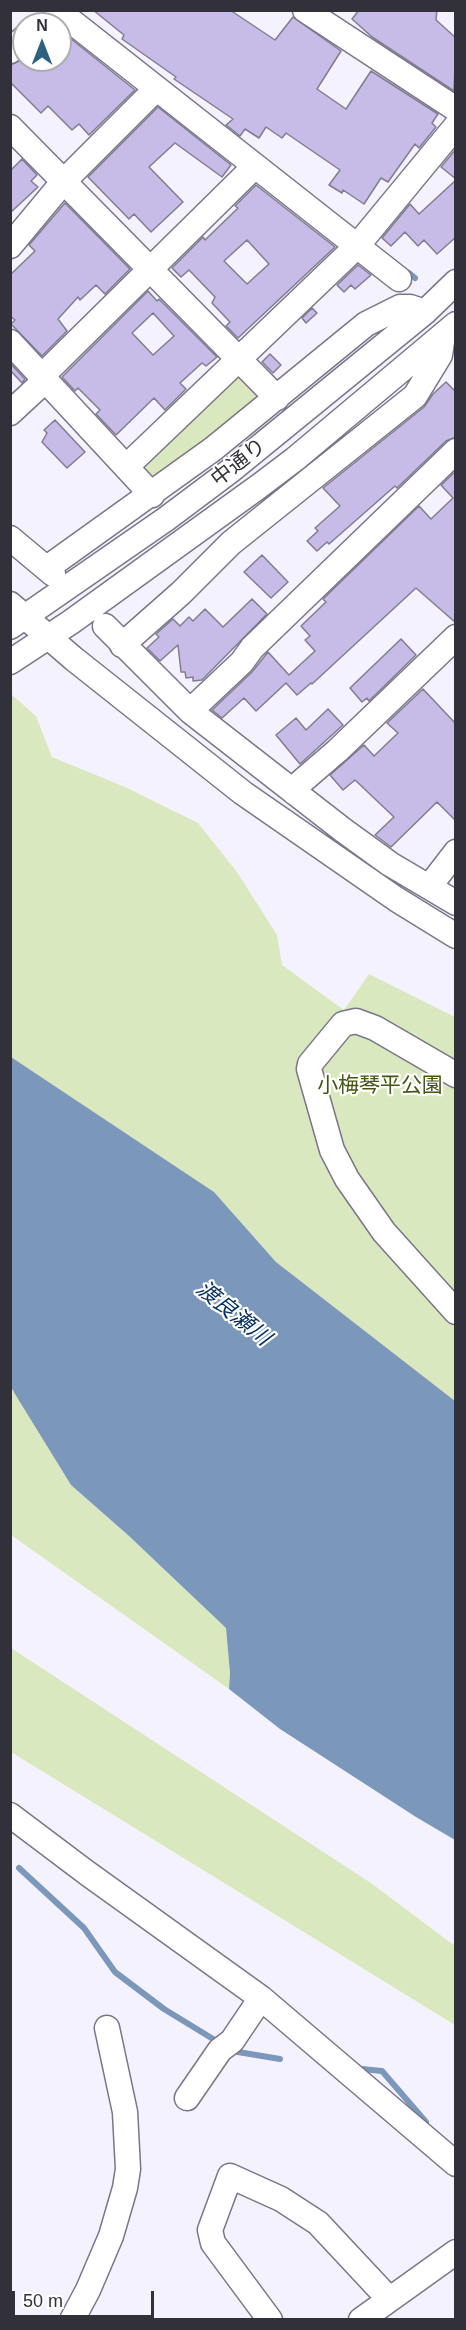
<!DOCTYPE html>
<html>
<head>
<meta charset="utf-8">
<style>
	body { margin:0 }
	#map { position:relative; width:466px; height:2330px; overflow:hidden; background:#f5f2ff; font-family:Arial,sans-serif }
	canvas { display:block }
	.frame { position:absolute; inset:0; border:12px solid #323038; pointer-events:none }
	.north { position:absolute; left:12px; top:12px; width:60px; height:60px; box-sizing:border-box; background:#fff; border:2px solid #adacaf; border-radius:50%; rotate:0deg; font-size:16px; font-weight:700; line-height:24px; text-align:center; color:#323038 }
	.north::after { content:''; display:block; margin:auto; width:21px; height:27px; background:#30607f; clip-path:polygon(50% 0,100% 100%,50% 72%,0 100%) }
	.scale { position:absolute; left:12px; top:2291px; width:142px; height:27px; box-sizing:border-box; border:3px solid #323038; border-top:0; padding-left:8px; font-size:18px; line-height:21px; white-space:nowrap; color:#323038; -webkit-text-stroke:4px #fff; paint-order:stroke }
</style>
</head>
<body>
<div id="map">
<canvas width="466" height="2330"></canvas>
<div class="frame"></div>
<div class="north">N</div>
<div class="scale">50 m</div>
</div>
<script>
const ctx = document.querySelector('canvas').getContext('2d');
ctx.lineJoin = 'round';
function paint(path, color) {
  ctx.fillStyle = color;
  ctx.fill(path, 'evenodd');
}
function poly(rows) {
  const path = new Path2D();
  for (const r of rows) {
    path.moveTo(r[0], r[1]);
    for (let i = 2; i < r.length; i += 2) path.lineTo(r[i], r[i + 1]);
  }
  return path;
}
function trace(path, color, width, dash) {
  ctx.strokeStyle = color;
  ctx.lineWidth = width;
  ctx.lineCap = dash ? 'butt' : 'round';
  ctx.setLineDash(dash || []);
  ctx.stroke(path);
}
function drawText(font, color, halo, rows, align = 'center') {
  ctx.font = font + ' Arial,"Noto Sans JP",sans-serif';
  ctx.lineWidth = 4.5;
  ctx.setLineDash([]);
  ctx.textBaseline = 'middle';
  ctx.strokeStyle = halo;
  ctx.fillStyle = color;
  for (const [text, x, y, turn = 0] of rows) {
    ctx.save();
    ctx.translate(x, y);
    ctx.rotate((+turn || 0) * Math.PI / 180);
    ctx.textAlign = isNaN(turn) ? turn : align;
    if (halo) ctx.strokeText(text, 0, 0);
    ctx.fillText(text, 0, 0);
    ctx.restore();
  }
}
paint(poly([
	[234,373,242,373,263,399,157,481,140,469],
	[10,693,36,716,52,757,125,787,198,823,237,872,277,935,282,965,344,1010,369,974,455,1017,455,1401,276,1262,214,1192,11,1057],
	[10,1385,71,1485,129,1536,226,1628,230,1673,229,1689,11,1535],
	[11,1648,371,1883,455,1946,455,2025,11,1752]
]), '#dae8bf');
paint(poly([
	[11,1057,214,1192,276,1262,455,1401,455,1840,416,1817,280,1729,229,1689,230,1673,226,1628,129,1536,71,1485,15,1394,10,1385]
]), '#7b97ba');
trace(poly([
	[409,273,415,278],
	[19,1868,84,1928,115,1972,164,2009,218,2042],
	[232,2051,280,2059],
	[362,2069,382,2071,426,2122]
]), '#7b97ba', 6);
const building = poly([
	[93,10,230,10,275,40,293,17,341,51,317,89,346,109,371,71,438,114,432,123,436,127,419,148,415,144,388,182,381,178,364,204,343,190,342,193,329,185,340,170,286,133,282,138,266,127,259,138,245,129,240,136,226,125,233,119,174,79,176,77,122,39,124,35,93,10],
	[359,10,437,10,436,20,456,38,454,91,372,37,352,19,359,10],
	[60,30,135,90,89,135,79,124,72,130,48,106,41,113,10,82,10,65,21,60,60,60,60,30],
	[158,107,231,165,222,177,175,143,149,167,183,202,151,232,134,214,129,219,88,177,158,107],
	[456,149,456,179,441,167,456,149],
	[22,159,37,175,31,181,38,187,10,213,10,171,22,159],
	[456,180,456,237,437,254,424,240,418,246,405,232,391,246,382,238,410,204,419,214,456,180],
	[256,185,335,247,238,338,226,326,230,322,212,303,215,297,189,270,181,277,172,268,203,237,205,240,238,208,235,206,256,185],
	[247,240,269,264,247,284,224,261,247,240],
	[65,203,130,269,105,294,96,285,80,300,78,297,58,319,67,331,42,356,11,324,15,320,10,316,10,275,35,251,29,245,65,203],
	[358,265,371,275,355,289,351,285,344,292,337,285,358,265],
	[148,291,157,301,159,299,217,357,206,366,202,363,180,383,186,389,165,410,154,398,116,435,96,414,100,410,78,388,75,391,62,377,148,291],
	[153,313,174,336,153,355,132,333,153,313],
	[312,308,317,313,306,323,302,318,312,308],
	[270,354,281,365,273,373,262,362,270,354],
	[10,363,25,379,22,383,10,370,10,363],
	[446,382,456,392,456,437,446,441,397,488,395,486,329,544,327,542,317,551,307,541,318,531,315,528,340,506,323,488,424,407,433,394,446,382],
	[55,420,85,452,67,468,42,442,47,433,44,430,55,420],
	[456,471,456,623,416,588,312,684,311,683,297,695,286,683,256,711,244,698,222,718,212,710,252,672,268,652,289,675,315,651,305,640,310,636,301,626,326,602,323,599,419,506,431,519,453,498,441,485,456,471],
	[262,555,288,582,271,598,244,572,262,555],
	[252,599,267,614,202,680,193,681,193,677,186,678,185,672,181,672,178,645,160,661,147,648,159,637,156,634,173,619,180,626,189,617,193,621,205,609,223,627,252,599],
	[401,639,416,655,369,701,367,698,362,702,350,688,401,639],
	[423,689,456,724,456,821,437,802,391,847,375,835,394,817,355,780,343,790,330,775,364,745,374,756,398,733,387,723,423,689],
	[328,709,343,725,300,764,276,735,296,718,306,730,328,709]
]);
paint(building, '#c7bbe7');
trace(building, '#817c8f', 1.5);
const minor = poly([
	[57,10,399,279],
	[305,10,456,109],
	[10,51,24,38],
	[10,127,277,398],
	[10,246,64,181,156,89],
	[10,342,152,495],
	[10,413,37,388,48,370,254,167],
	[127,466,357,246,456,126],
	[10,538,53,574],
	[47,568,213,449,366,324,400,307,410,307,425,312],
	[10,604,74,659,243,793,396,899,456,936],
	[105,626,190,711,343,830,390,864,456,903],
	[10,627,166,519,230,471,425,312,456,282],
	[122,645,181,593,231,543,415,396,440,355,443,335],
	[10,662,71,622,258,487,295,459,456,324],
	[190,711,242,662,252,648,456,451],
	[295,793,301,782,337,751,456,637],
	[429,887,456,852],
	[456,1075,375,1028,356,1021,343,1024,310,1064,309,1069,332,1150,347,1179,384,1232,456,1312],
	[10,1815,87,1873,261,1998,456,2164],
	[187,2098,220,2050,232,2041,261,1998],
	[72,2320,88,2290,111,2236,125,2188,128,2169,125,2112,107,2028],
	[270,2320,213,2243,210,2230,230,2176,281,2199,318,2223,389,2299],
	[361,2320,456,2252]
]);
trace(minor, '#7a7588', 27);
trace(minor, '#fff', 24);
drawText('21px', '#323038', '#fff', [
	["中通り",239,463,-38]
]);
drawText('21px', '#455613', '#fff', [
	["小梅琴平公園",380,1086]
]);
drawText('italic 22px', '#052f5c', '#fff', [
	["渡良瀬川",233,1314,39]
]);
</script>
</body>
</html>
